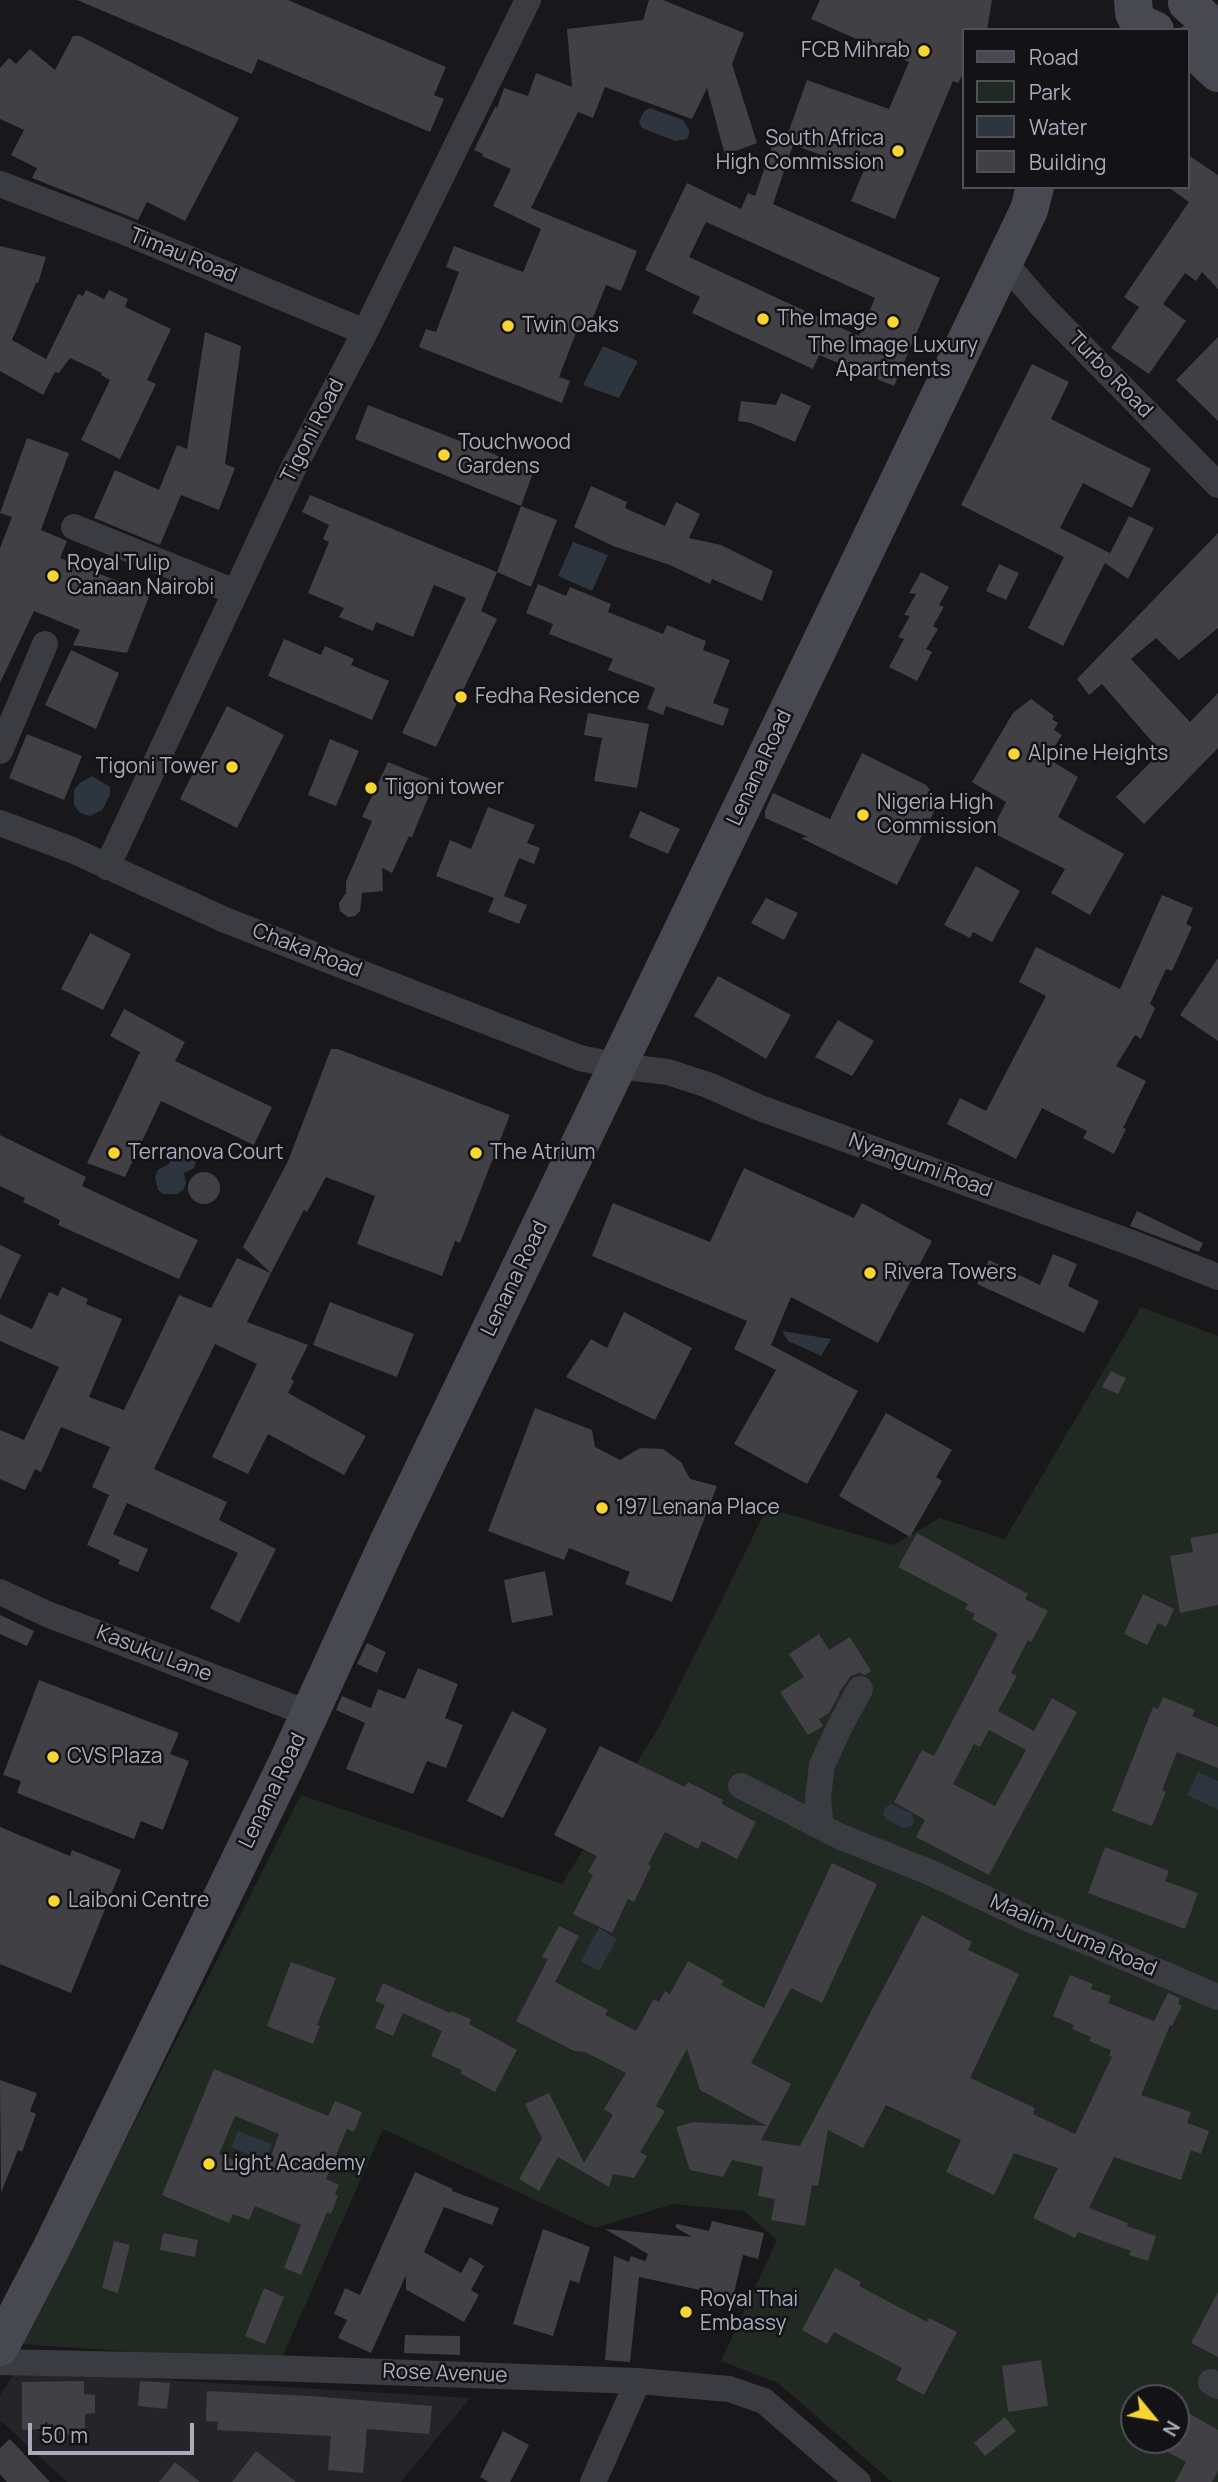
<!DOCTYPE html>
<html>
<head>
<meta charset="utf-8">
<style>
	body { margin:0 }
	#map { position:relative; width:1218px; height:2482px; overflow:hidden; background:#18181a; font-family:Manrope,sans-serif }
	canvas { display:block }
	.legend { position:absolute; left:962px; top:28px; width:228px; height:161px; box-sizing:border-box; background:#131316; border:2px solid #4f5058; margin:0; padding:9px 12px; list-style:none; font-size:21px; color:#aaacbb }
	.legend li { display:flex; align-items:center; gap:14px; height:35px }
	.legend b { width:35px; border:2px solid #4f5058 }
	.north { position:absolute; left:1120px; top:2384px; width:70px; height:70px; box-sizing:border-box; background:#131316; border:2px solid #4f5058; border-radius:50%; rotate:120deg; font-size:19px; font-weight:700; line-height:28px; text-align:center; color:#aaacbb }
	.north::after { content:''; display:block; margin:auto; width:24px; height:32px; background:#f9d532; clip-path:polygon(50% 0,100% 100%,50% 72%,0 100%) }
	.scale { position:absolute; left:28px; top:2423px; width:166px; height:32px; box-sizing:border-box; border:4px solid #aaacbb; border-top:0; padding-left:9px; font-size:21px; line-height:24px; white-space:nowrap; color:#aaacbb; -webkit-text-stroke:5px #131316; paint-order:stroke }
</style>
</head>
<body>
<div id="map">
<canvas width="1218" height="2482"></canvas>
<ul class="legend">
<li><b style="height:9px;background:#474850"></b>Road</li>
<li><b style="height:19px;background:#202922"></b>Park</li>
<li><b style="height:19px;background:#2d353f"></b>Water</li>
<li><b style="height:19px;background:#404045"></b>Building</li>
</ul>
<div class="north">N</div>
<div class="scale">50 m</div>
</div>
<script>
const ctx = document.querySelector('canvas').getContext('2d');
ctx.lineJoin = 'round';
function paint(path, color) {
  ctx.fillStyle = color;
  ctx.fill(path, 'evenodd');
}
function poly(rows) {
  const path = new Path2D();
  for (const r of rows) {
    if (r.length === 3) {
      path.moveTo(r[0] + r[2], r[1]);
      path.arc(r[0], r[1], r[2], 0, 2 * Math.PI);
      continue;
    }
    path.moveTo(r[0], r[1]);
    for (let i = 2; i < r.length; i += 2) path.lineTo(r[i], r[i + 1]);
  }
  return path;
}
function trace(path, color, width, dash) {
  ctx.strokeStyle = color;
  ctx.lineWidth = width;
  ctx.lineCap = dash ? 'butt' : 'round';
  ctx.setLineDash(dash || []);
  ctx.stroke(path);
}
function drawText(font, color, halo, rows, align = 'center') {
  ctx.font = font + ' Manrope,sans-serif';
  ctx.lineWidth = 5;
  ctx.setLineDash([]);
  ctx.textBaseline = 'middle';
  ctx.strokeStyle = halo;
  ctx.fillStyle = color;
  for (const [text, x, y, turn = 0] of rows) {
    ctx.save();
    ctx.translate(x, y);
    ctx.rotate((+turn || 0) * Math.PI / 180);
    ctx.textAlign = isNaN(turn) ? turn : align;
    if (halo) ctx.strokeText(text, 0, 0);
    ctx.fillText(text, 0, 0);
    ctx.restore();
  }
}
paint(poly([
	[16,2371,470,2398,401,2482,67,2482,0,2420,0,2395]
]), '#252428');
paint(poly([
	[1141,1307,1218,1336,1218,2482,892,2482,778,2383,721,2361,777,2240,744,2211,673,2204,595,2228,383,2129,280,2362,22,2344,301,1795,562,1884,660,1725,767,1508,893,1545,940,1518,1005,1539],
	[1134,2398,1176,2398,1176,2440,1134,2440]
]), '#202922');
paint(poly([
	[650,108,683,120,690,131,687,139,675,141,642,128,639,122,644,111],
	[603,346,638,361,619,398,583,385],
	[573,542,608,555,592,591,558,576],
	[92,776,110,787,110,795,102,810,90,816,80,813,74,805,74,790,80,783],
	[183,1145,194,1150,196,1162,194,1168,184,1173,186,1183,183,1190,177,1194,163,1194,158,1190,155,1177,158,1170,169,1164,171,1150],
	[782,1331,831,1339,821,1356,788,1341],
	[1198,1772,1218,1781,1218,1810,1187,1795],
	[891,1804,911,1813,914,1820,912,1826,903,1828,886,1819,883,1814,885,1808],
	[599,1928,617,1939,599,1971,581,1961],
	[238,2131,272,2144,265,2161,231,2147]
]), '#2d353f');
paint(poly([
	[77,0,288,0,446,67,434,95,444,99,430,132,258,59,252,74],
	[649,0,663,0,744,33,732,64,757,143,725,155,707,88,692,119,605,87,593,118,578,112,531,208,637,251,621,291,606,285,589,328,579,325,559,377,570,381,562,403,419,347,426,329,436,332,459,272,446,267,454,246,523,272,541,229,493,206,511,169,482,156,483,154,474,150,495,107,497,108,504,88,528,96,536,73,572,87,567,29,643,20],
	[820,0,992,0,987,30,964,30,964,72,958,83,953,81,895,219,851,201,864,170,793,145,773,204,940,278,894,386,819,355,813,369,692,313,700,297,645,270,687,183,741,209,748,193,755,196,776,135,787,136,807,80,889,109,909,62,811,19],
	[706,222,875,298,859,336,689,257],
	[73,36,80,36,239,118,185,221,147,202,138,220,32,178,37,168,11,155,24,130,0,119,0,68,9,58,16,64,30,49,55,70],
	[1188,155,1218,175,1218,289,1202,272,1196,281,1185,273,1163,304,1186,321,1149,374,1111,348,1139,307,1124,297,1189,202,1168,187,1188,187],
	[0,246,46,257,38,283,36,283,12,340,46,359,78,294,83,296,86,290,104,299,109,290,128,299,125,307,171,329,147,380,156,384,120,459,81,440,110,380,101,375,102,373,70,358,59,373,55,372,43,395,0,371],
	[205,332,241,346,225,464,235,468,219,510,181,495,160,545,94,518,115,470,159,490,177,445,187,449],
	[1218,337,1218,421,1176,380],
	[1032,364,1069,382,1051,419,1151,469,1132,508,1083,483,1060,528,1110,553,1063,646,1028,628,1064,557,961,505],
	[781,393,811,406,795,442,751,423,738,421,741,401,776,405],
	[368,405,534,470,521,506,355,439],
	[27,438,69,453,41,530,67,541,60,558,150,594,127,653,73,645,80,630,34,611,0,683,0,548,12,517,0,513],
	[591,486,627,502,625,508,665,526,676,502,700,514,689,538,721,545,773,571,762,601,712,579,710,584,670,565,613,546,574,527],
	[310,495,497,572,481,611,497,619,436,747,402,733,466,598,434,585,413,637,376,622,373,631,339,617,344,608,308,593,329,542,323,539,329,525,302,512],
	[521,506,557,520,531,587,497,572],
	[1129,516,1154,528,1128,579,1105,563],
	[1218,533,1218,628,1179,660,1156,638,1131,659,1190,722,1218,693,1218,748,1144,824,1116,797,1161,752,1102,684,1089,695,1077,679],
	[999,564,1019,573,1006,600,986,591],
	[921,572,949,587,939,605,944,607,933,626,938,629,926,649,932,652,917,681,889,667,904,639,898,637,910,616,904,615,916,594,909,593],
	[538,584,566,596,570,587,611,604,608,612,663,634,667,625,706,641,703,650,730,660,713,703,729,709,723,726,666,706,663,715,647,709,655,688,608,670,613,659,549,634,553,624,526,613],
	[284,639,321,655,325,646,354,659,351,665,389,681,372,720,268,676],
	[71,650,119,673,96,729,45,705],
	[1031,699,1054,716,1052,719,1058,723,1054,730,1062,735,1047,758,1078,777,1058,817,1124,854,1090,915,1051,893,1065,869,991,832,1006,802,972,782,1013,713],
	[227,706,284,735,237,828,180,799],
	[588,713,649,724,637,788,594,781,602,738,584,735],
	[27,734,82,756,64,800,9,778],
	[330,739,359,751,336,806,308,795],
	[862,753,926,785,938,800,938,804,897,885,801,838,808,837,765,818,765,811,773,793,830,819],
	[388,762,435,781,412,837,409,836,392,873,382,868,383,891,362,893,360,911,355,916,348,917,340,911,339,903,346,893,346,882,372,821,362,817],
	[488,807,535,825,527,843,540,848,534,864,519,858,504,896,527,905,519,924,488,912,494,898,436,876,450,840,471,849],
	[640,811,680,829,668,854,629,837],
	[976,866,1020,891,992,942,973,932,970,938,944,925],
	[1162,895,1193,908,1186,924,1192,927,1172,971,1166,969,1150,1004,1155,1008,1141,1039,1135,1035,1116,1066,1146,1081,1123,1128,1126,1129,1114,1154,1083,1138,1087,1131,1042,1108,1016,1159,947,1124,960,1098,986,1111,1046,996,1019,982,1036,947,1120,989],
	[766,898,798,913,784,940,751,923],
	[90,933,131,954,103,1010,61,989],
	[1218,958,1218,1041,1180,1015],
	[718,976,791,1015,766,1059,694,1016],
	[124,1009,185,1042,175,1061,272,1107,254,1145,161,1101,125,1177,87,1163,140,1052,110,1036],
	[838,1020,874,1041,852,1076,815,1057],
	[331,1049,338,1049,510,1115,460,1243,455,1241,442,1276,357,1244,375,1196,326,1177,307,1212,304,1210,271,1273,243,1247,288,1161],
	[0,1135,86,1177,82,1186,198,1240,179,1279,58,1225,60,1220,23,1202,25,1198,0,1186],
	[744,1168,854,1218,862,1203,932,1241,878,1343,791,1297,771,1345,858,1391,807,1484,734,1444,776,1370,734,1349,747,1321,592,1256,613,1203,710,1242],
	[204,1188,16],
	[1137,1211,1203,1243,1199,1252,1130,1226],
	[0,1245,21,1255,0,1300],
	[1053,1254,1077,1264,1068,1286,1099,1301,1084,1333,977,1284,989,1260,1040,1285],
	[237,1258,271,1273,247,1322,308,1345,291,1379,294,1381,288,1393,366,1436,344,1475,268,1434,248,1474,212,1457,257,1364,215,1344,154,1469,227,1502,219,1520,276,1549,239,1623,210,1608,238,1553,127,1503,113,1534,148,1549,138,1572,118,1564,120,1560,87,1545,109,1495,92,1487,110,1447,61,1427,41,1472,35,1469,25,1490,0,1479,0,1430,24,1440,59,1367,0,1341,0,1314,32,1329,49,1292,58,1296,62,1287,88,1299,86,1304,122,1319,89,1397,124,1410,179,1295,211,1308],
	[330,1302,414,1334,397,1377,313,1345],
	[624,1312,692,1348,655,1420,566,1377,591,1339,607,1348],
	[1111,1371,1126,1378,1118,1394,1102,1387],
	[535,1408,592,1430,595,1447,620,1460,640,1448,663,1449,681,1462,690,1479,717,1486,672,1602,625,1584,630,1572,569,1548,564,1560,488,1531],
	[886,1413,952,1450,936,1477,942,1481,910,1537,839,1496],
	[917,1533,1028,1594,1025,1599,1048,1611,1031,1642,1028,1640,1011,1673,1017,1676,998,1711,1034,1731,1052,1698,1077,1712,989,1875,916,1837,925,1820,894,1802,922,1750,934,1756,998,1634,972,1619,975,1614,965,1609,968,1604,898,1567],
	[989,1730,1026,1750,995,1806,953,1784,974,1744,980,1747],
	[1218,1533,1218,1605,1180,1613,1170,1556,1193,1552,1190,1538],
	[545,1571,553,1615,512,1623,504,1580],
	[1143,1594,1174,1609,1166,1627,1158,1623,1147,1645,1124,1634],
	[0,1615,34,1631,27,1646,0,1634],
	[819,1634,829,1650,850,1637,871,1671,865,1675,859,1673,851,1676,839,1692,840,1693,829,1713,819,1719,823,1726,808,1735,780,1692,804,1677,789,1654],
	[367,1643,386,1652,377,1673,357,1664],
	[418,1668,458,1684,445,1718,463,1725,446,1768,427,1761,413,1794,346,1769,365,1723,336,1710,342,1696,371,1708,378,1689,405,1699],
	[39,1680,179,1733,170,1754,189,1761,163,1830,141,1821,134,1839,17,1793,21,1781,3,1775],
	[1163,1697,1195,1710,1192,1716,1218,1727,1218,1768,1177,1752,1162,1790,1166,1792,1152,1826,1112,1811,1153,1707,1158,1709],
	[512,1711,547,1729,503,1818,467,1801],
	[600,1746,685,1787,688,1782,723,1800,722,1804,756,1822,737,1859,702,1841,698,1849,665,1832,648,1864,651,1866,634,1902,628,1899,612,1933,573,1914,593,1875,588,1872,597,1856,554,1835],
	[0,1827,70,1856,72,1850,121,1870,71,1993,0,1964],
	[1105,1847,1169,1871,1165,1881,1198,1893,1185,1929,1088,1893],
	[832,1863,877,1884,822,2003,791,1988,751,2063,791,2084,761,2140,800,2146,922,1915,972,1942,968,1950,1019,1974,970,2078,1035,2108,1033,2114,1075,2134,1112,2057,1109,2056,1111,2050,1089,2041,1091,2037,1072,2029,1074,2025,1053,2016,1070,1975,1093,1984,1091,1989,1111,1996,1108,2003,1154,2021,1168,1993,1180,1998,1178,2004,1182,2006,1172,2026,1170,2025,1141,2095,1191,2112,1187,2123,1209,2131,1201,2154,1191,2150,1181,2180,1114,2157,1089,2208,1128,2223,1127,2226,1156,2236,1148,2261,1129,2255,1131,2251,1078,2232,1075,2238,1033,2218,1058,2168,1014,2153,994,2195,946,2172,961,2140,886,2105,863,2148,828,2130,818,2186,812,2185,805,2226,771,2220,775,2199,758,2196,763,2167,732,2160,723,2177,690,2170,676,2127,693,2122,767,2126,700,2090,687,2049,656,2106,665,2111,640,2152,647,2156,634,2178,613,2174,609,2187,558,2157,539,2191,519,2179,542,2138,525,2104,549,2093,584,2163,613,2115,604,2109,626,2073,585,2052,574,2051,516,2021,548,1959,542,1957,559,1926,579,1936,555,1982,608,2010,605,2015,636,2031,654,1999,659,2002,665,1991,670,1994,688,1961,724,1981,721,1985,764,2008],
	[291,1962,336,1978,317,2025,320,2026,313,2044,267,2026],
	[383,1983,450,2013,451,2011,471,2019,469,2024,517,2050,495,2092,460,2073,462,2070,431,2056,442,2031,403,2013,393,2036,375,2028,385,2005,375,2001],
	[214,2069,328,2116,335,2101,362,2112,354,2132,347,2129,326,2179,339,2185,335,2194,338,2196,331,2214,327,2212,301,2275,284,2268,301,2225,255,2206,249,2220,233,2214,229,2223,162,2195],
	[235,2116,279,2134,265,2173,219,2154],
	[0,2080,37,2093,30,2111,36,2114,22,2152,18,2150,1,2193],
	[415,2172,453,2189,452,2191,499,2208,492,2225,444,2207,424,2252,461,2273,470,2257,484,2266,471,2290,479,2295,464,2322,407,2290,406,2292,406,2275,371,2353,338,2338,347,2320,334,2314,345,2288,360,2295],
	[712,2221,764,2233,758,2259,743,2255,733,2297,639,2277,630,2362,605,2360,614,2256,629,2262,631,2256,645,2261,648,2254,605,2229,692,2237,675,2227,677,2224,709,2231],
	[543,2229,590,2247,579,2283,570,2280,553,2336,513,2324],
	[163,2233,198,2240,195,2257,160,2250],
	[114,2241,130,2245,118,2293,102,2288],
	[835,2268,861,2282,859,2286,927,2322,929,2318,957,2332,924,2395,896,2380,902,2368,834,2332,827,2344,802,2330],
	[264,2288,284,2297,265,2344,245,2336],
	[1218,2292,1218,2357,1191,2343],
	[405,2335,460,2336,460,2355,404,2353],
	[1041,2360,1048,2406,1008,2412,1002,2366],
	[84,2381,84,2394,95,2395,95,2413,85,2414,85,2434,58,2435,58,2428,22,2430,22,2382],
	[140,2381,170,2383,167,2409,138,2406],
	[207,2391,311,2396,432,2406,429,2434,367,2429,363,2473,328,2470,331,2436,217,2430,218,2422,206,2421],
	[1176,2406,1218,2430,1218,2471,1212,2482,1175,2482,1186,2462,1146,2440,1176,2440],
	[1005,2417,1016,2431,985,2456,974,2443],
	[503,2431,529,2445,510,2482,489,2482,480,2477],
	[10,2439,50,2482,7,2482,0,2474,0,2448],
	[256,2451,296,2482,232,2482],
	[175,2462,200,2482,159,2482]
]), '#404045');
trace(poly([
	[0,184,120,230,365,332],
	[1004,262,1041,305,1218,485],
	[74,527,235,592],
	[0,751,45,644],
	[0,823,72,850,225,920,580,1058,618,1066,668,1072,708,1085,760,1108,1132,1243,1218,1277],
	[107,867,294,467,365,332,528,0],
	[0,1592,47,1614,310,1714],
	[741,1786,841,1837,929,1872,1031,1920,1095,1945,1218,1997],
	[821,1827,818,1797,822,1765,840,1726,860,1689],
	[0,2362,272,2368,638,2381,729,2389,764,2401,858,2482],
	[1211,2382,1218,2386],
	[593,2482,638,2381]
]), '#3b3b42', 26);
trace(poly([
	[1133,0,1134,13,1137,19,1143,25,1155,30],
	[1187,3,1218,31],
	[1188,45,1218,73],
	[0,2347,52,2247,288,1761,387,1545,1029,210,1035,187]
]), '#474850', 38);
for (const [x, y, r, color] of [
	[924,51,7,"#f9d532"],
	[898,151,7,"#f9d532"],
	[763,319,7,"#f9d532"],
	[893,322,7,"#f9d532"],
	[508,326,7,"#f9d532"],
	[444,455,7,"#f9d532"],
	[53,576,7,"#f9d532"],
	[461,697,7,"#f9d532"],
	[1014,754,7,"#f9d532"],
	[232,767,7,"#f9d532"],
	[371,788,7,"#f9d532"],
	[863,815,7,"#f9d532"],
	[114,1153,7,"#f9d532"],
	[476,1153,7,"#f9d532"],
	[870,1273,7,"#f9d532"],
	[602,1508,7,"#f9d532"],
	[53,1757,7,"#f9d532"],
	[54,1901,7,"#f9d532"],
	[209,2164,7,"#f9d532"],
	[686,2312,7,"#f9d532"]
]) {
  const dot = new Path2D();
  dot.arc(x, y, r, 0, 2 * Math.PI);
  ctx.fillStyle = color;
  ctx.fill(dot);
  trace(dot, '#131316', 2.5);
}
drawText('21px', '#aaacbb', '#131316', [
	["FCB Mihrab",910,51,"right"],
	["South Africa",884,139,"right"],
	["High Commission",884,163,"right"],
	["The Image",777,319],
	["Twin Oaks",522,326],
	["The Image Luxury",893,346,"center"],
	["Apartments",893,370,"center"],
	["Touchwood",458,443],
	["Gardens",458,467],
	["Royal Tulip",67,564],
	["Canaan Nairobi",67,588],
	["Fedha Residence",475,697],
	["Alpine Heights",1028,754],
	["Tigoni Tower",218,767,"right"],
	["Tigoni tower",385,788],
	["Nigeria High",877,803],
	["Commission",877,827],
	["Terranova Court",128,1153],
	["The Atrium",490,1153],
	["Rivera Towers",884,1273],
	["197 Lenana Place",616,1508],
	["CVS Plaza",67,1757],
	["Laiboni Centre",68,1901],
	["Light Academy",223,2164],
	["Royal Thai",700,2300],
	["Embassy",700,2324]
], 'left');
drawText('21px', '#aaacbb', '#131316', [
	["Timau Road",183,256,22],
	["Turbo Road",1110,375,46],
	["Tigoni Road",313,431,-63],
	["Lenana Road",760,768,-65],
	["Chaka Road",307,951,21],
	["Nyangumi Road",920,1166,20],
	["Lenana Road",515,1279,-64],
	["Kasuku Lane",154,1654,21],
	["Lenana Road",273,1791,-64],
	["Maalim Juma Road",1073,1936,23],
	["Rose Avenue",445,2374,2]
]);
</script>
</body>
</html>
